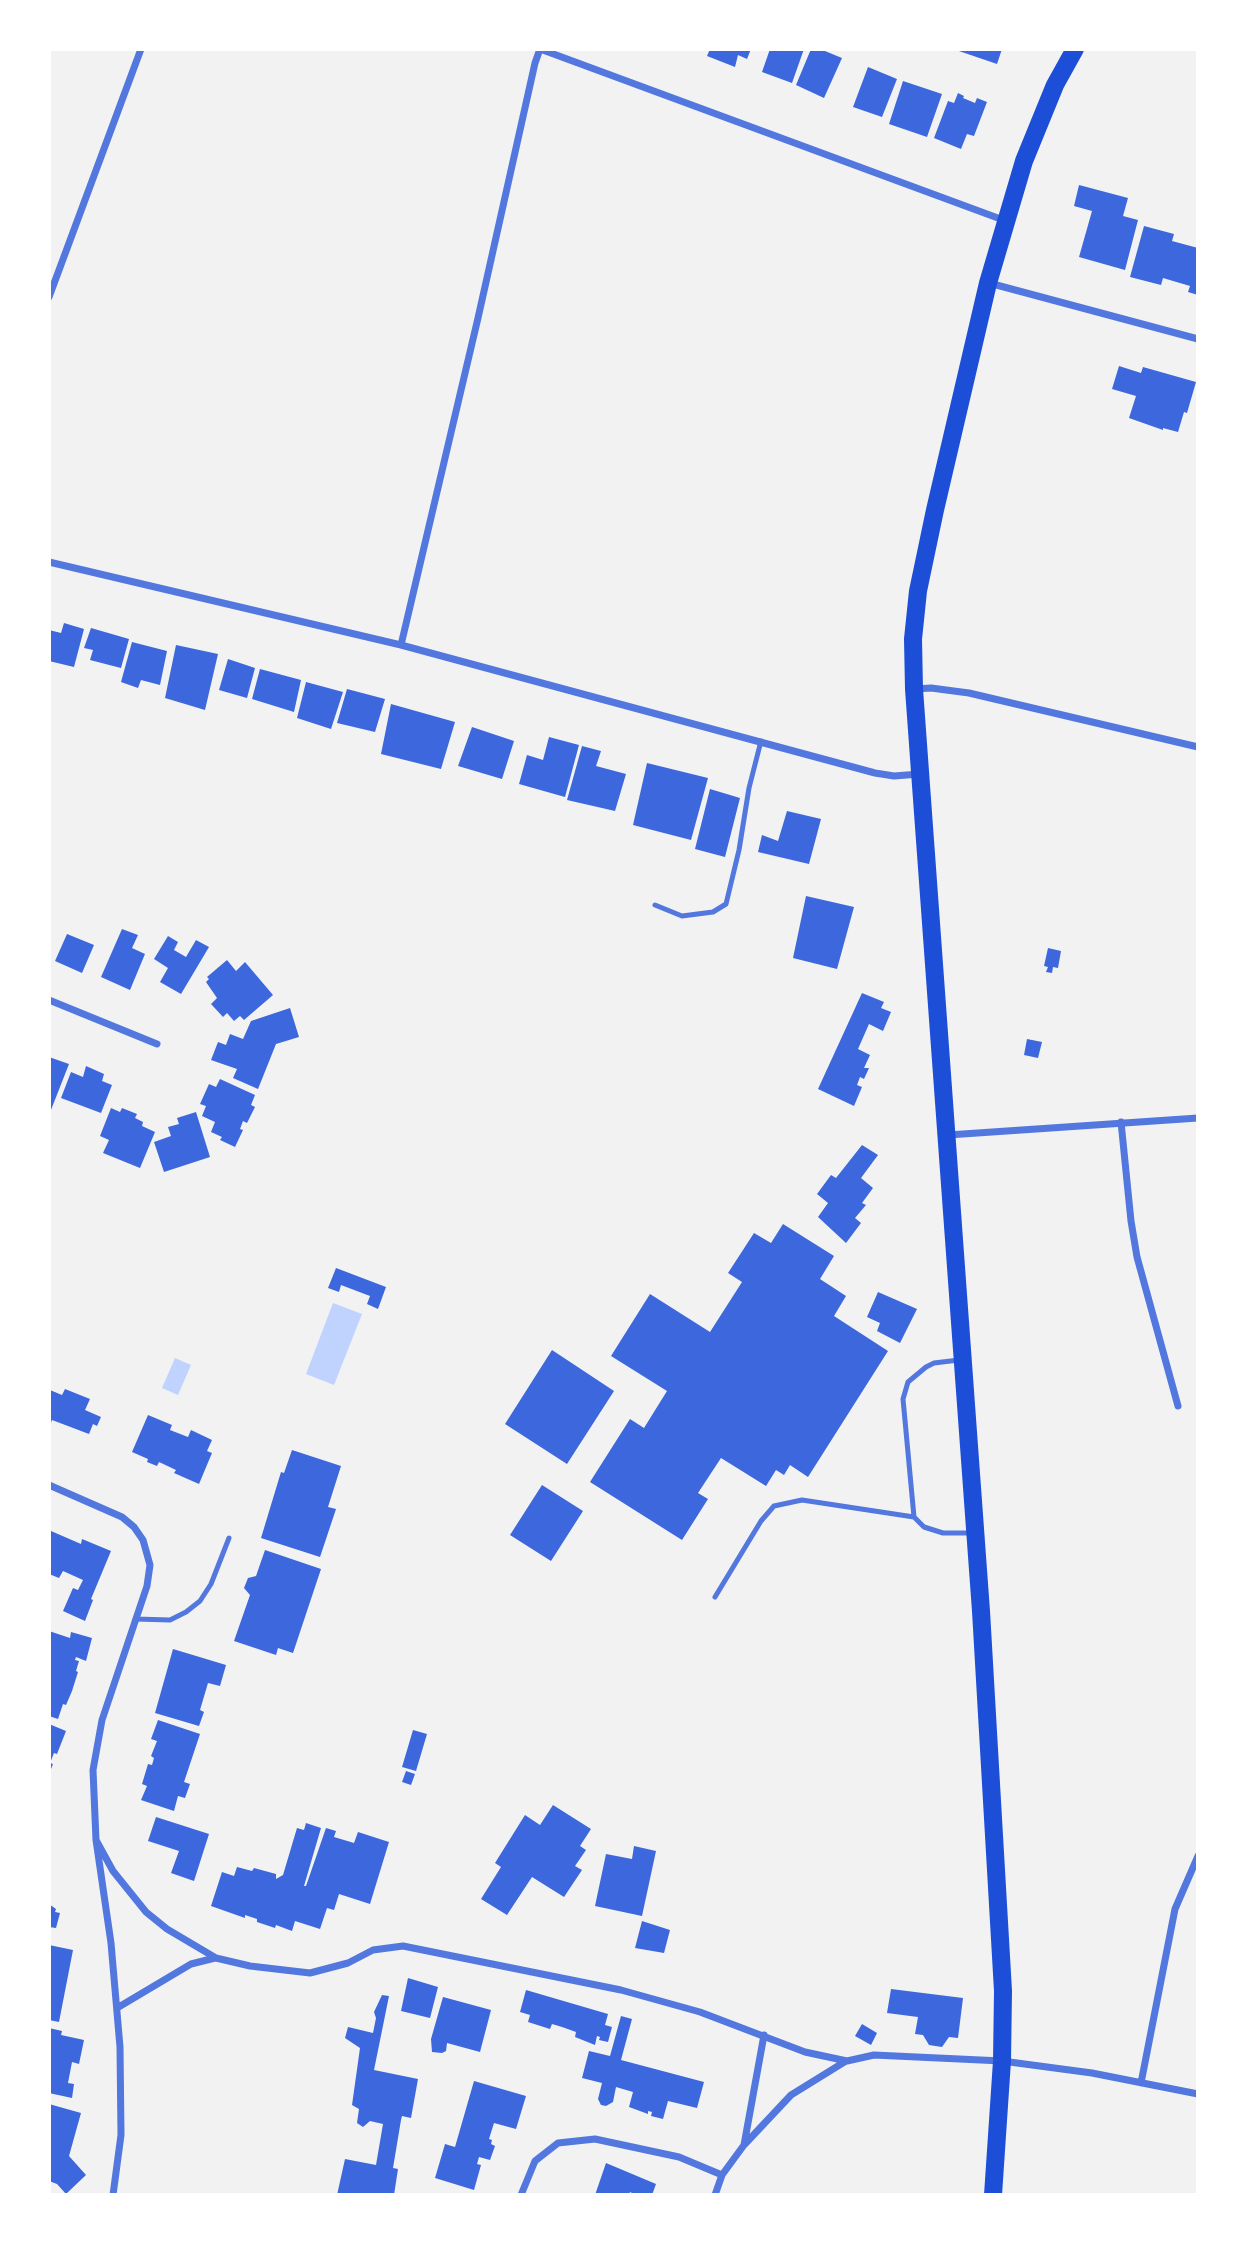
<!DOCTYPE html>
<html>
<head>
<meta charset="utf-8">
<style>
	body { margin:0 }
	#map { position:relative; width:1247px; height:2244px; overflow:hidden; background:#f2f2f2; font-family:"Zilla Slab",serif }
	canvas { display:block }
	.frame { position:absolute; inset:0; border:51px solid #fff; pointer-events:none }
</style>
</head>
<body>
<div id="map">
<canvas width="1247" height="2244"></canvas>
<div class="frame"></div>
</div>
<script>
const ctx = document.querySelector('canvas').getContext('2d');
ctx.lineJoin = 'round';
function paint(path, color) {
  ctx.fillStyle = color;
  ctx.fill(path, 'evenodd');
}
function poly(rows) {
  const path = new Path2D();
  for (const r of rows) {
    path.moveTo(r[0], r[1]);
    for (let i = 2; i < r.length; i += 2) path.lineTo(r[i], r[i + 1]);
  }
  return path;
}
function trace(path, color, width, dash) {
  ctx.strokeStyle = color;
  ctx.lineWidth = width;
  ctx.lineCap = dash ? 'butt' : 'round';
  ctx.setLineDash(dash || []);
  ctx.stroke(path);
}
paint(poly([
	[333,1303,362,1314,334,1385,306,1374],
	[175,1358,191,1365,178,1395,162,1388]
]), '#bfd3fe');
paint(poly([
	[710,49,751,49,747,59,738,55,735,67,707,56],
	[770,49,804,49,792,83,762,72],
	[811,49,820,49,842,58,824,98,796,85],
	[953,49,1002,49,997,64],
	[868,67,897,79,882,117,853,107],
	[903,81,942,94,927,137,889,124],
	[958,93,964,96,963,98,975,103,977,98,987,102,974,136,967,134,961,149,934,138,948,101,954,103],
	[1079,185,1128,198,1123,216,1138,220,1125,270,1079,257,1092,211,1074,206],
	[1144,226,1174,234,1172,241,1198,248,1198,295,1188,292,1190,286,1163,278,1161,285,1130,277],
	[1119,366,1141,373,1143,367,1196,382,1187,413,1184,412,1178,432,1163,428,1163,430,1129,418,1136,396,1112,389],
	[64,623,84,629,74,667,49,661,49,630,61,633],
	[91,628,129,639,121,668,90,660,93,650,84,648],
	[132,642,167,651,160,685,141,680,138,688,121,682],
	[176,645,218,654,205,710,165,698],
	[228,659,255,668,247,698,219,690],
	[260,669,301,680,294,712,252,699],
	[306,682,343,692,331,729,297,718],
	[347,689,385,699,375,732,337,723],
	[391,704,455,722,441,769,381,754],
	[472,727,514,741,502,779,458,766],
	[549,737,579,745,565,797,519,784,527,755,543,760],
	[582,746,601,751,596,766,626,774,615,811,567,800],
	[647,763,708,778,691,840,633,825],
	[710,789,740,798,725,857,695,849],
	[787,811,821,819,809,864,758,852,762,835,778,841],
	[806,896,854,907,837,969,793,958],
	[122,929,138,935,132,948,145,954,130,990,101,977],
	[67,934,94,945,82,973,55,961],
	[168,936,178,942,174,950,186,957,196,940,209,947,181,994,160,982,168,968,154,959],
	[1048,948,1061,951,1058,968,1053,967,1052,973,1046,972,1048,967,1044,966],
	[227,960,236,971,245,962,273,995,244,1020,240,1016,234,1021,227,1013,223,1017,211,1004,217,998,206,982,209,979,207,977],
	[862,993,884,1002,881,1008,891,1012,883,1031,869,1024,858,1049,870,1055,864,1068,869,1068,864,1079,860,1077,857,1085,862,1087,854,1106,818,1089],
	[290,1008,299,1037,276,1044,258,1089,233,1078,237,1069,211,1060,218,1042,226,1045,230,1034,243,1039,251,1021],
	[1027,1039,1042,1042,1038,1058,1024,1055],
	[49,1057,69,1064,49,1115],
	[86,1066,104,1074,102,1081,112,1085,101,1113,61,1098,71,1072,83,1077],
	[220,1079,255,1095,251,1105,255,1107,247,1123,243,1121,240,1129,243,1130,235,1147,220,1140,222,1137,211,1132,215,1122,202,1116,206,1106,200,1104,209,1084,216,1087],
	[111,1108,120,1112,122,1108,137,1114,135,1118,143,1122,142,1126,155,1132,140,1168,103,1153,109,1140,100,1136],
	[196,1112,210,1157,164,1172,154,1142,171,1136,168,1127,179,1124,177,1118],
	[862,1145,878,1155,861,1178,873,1188,862,1203,866,1205,855,1218,861,1223,846,1243,818,1217,828,1203,817,1194,831,1175,836,1178],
	[783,1224,834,1256,820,1279,846,1296,834,1316,888,1351,808,1477,790,1465,784,1475,776,1470,766,1486,721,1458,698,1493,708,1499,682,1540,590,1482,630,1419,644,1428,667,1391,611,1356,650,1294,710,1332,742,1282,728,1273,754,1233,771,1243],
	[336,1268,386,1287,378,1309,367,1304,370,1296,341,1285,339,1292,328,1288],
	[878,1292,917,1309,900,1343,877,1331,880,1323,867,1317],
	[552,1350,614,1391,567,1464,505,1424],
	[65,1389,90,1399,85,1410,101,1417,97,1426,93,1424,89,1434,52,1420,49,1428,50,1390,62,1395],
	[148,1415,172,1425,170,1430,188,1437,191,1430,212,1440,207,1451,212,1453,199,1484,174,1473,176,1470,159,1462,157,1466,147,1462,148,1459,132,1452],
	[292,1450,341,1466,328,1507,336,1509,320,1557,261,1538,281,1472,284,1473],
	[542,1485,583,1511,551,1561,510,1535],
	[51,1531,81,1544,82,1539,111,1551,91,1599,93,1600,85,1621,63,1611,73,1588,78,1590,83,1580,63,1571,59,1578,49,1574,49,1536],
	[265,1550,321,1569,293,1653,278,1648,276,1655,234,1641,250,1595,244,1588,248,1578,256,1576],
	[49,1631,70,1638,71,1632,92,1638,86,1661,76,1657,75,1660,79,1661,76,1671,78,1672,72,1691,66,1705,63,1704,58,1719,49,1716],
	[173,1649,226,1665,220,1686,208,1683,200,1710,204,1712,199,1726,155,1713],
	[158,1720,200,1734,184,1782,190,1784,185,1798,178,1796,174,1811,141,1800,147,1786,142,1784,148,1764,152,1765,154,1758,151,1756,157,1741,151,1739],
	[49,1724,66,1731,57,1754,54,1753,50,1763,53,1764,49,1774],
	[413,1730,427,1734,416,1771,402,1767],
	[406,1771,415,1774,411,1785,402,1782],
	[553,1805,591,1829,580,1846,586,1850,575,1866,582,1870,564,1897,532,1877,507,1915,481,1899,501,1867,495,1863,525,1815,540,1825],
	[156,1817,209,1834,194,1881,171,1873,179,1851,148,1841],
	[306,1823,321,1828,304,1886,306,1886,326,1828,336,1831,334,1837,354,1843,358,1832,389,1842,370,1904,339,1894,334,1910,327,1908,320,1929,295,1921,292,1931,276,1925,275,1928,257,1922,257,1919,245,1915,245,1918,211,1906,222,1872,234,1876,237,1867,252,1871,254,1868,276,1874,276,1879,283,1875,297,1828,304,1830],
	[634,1846,656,1851,642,1916,595,1906,606,1854,632,1859],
	[49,1904,56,1909,55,1912,60,1913,56,1928,49,1927],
	[642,1921,670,1930,664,1953,635,1948],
	[49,1945,73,1950,59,2022,49,2020],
	[408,1978,438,1987,430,2018,401,2011],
	[891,1989,963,1998,958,2038,949,2037,942,2047,929,2045,923,2035,915,2034,918,2017,887,2013],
	[526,1990,608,2014,605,2025,612,2027,608,2042,599,2040,600,2037,597,2036,595,2045,575,2037,576,2032,562,2027,552,2024,550,2029,528,2022,530,2015,520,2012],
	[382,1995,389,1996,374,2070,418,2079,411,2118,402,2116,401,2120,393,2168,398,2169,394,2195,337,2195,345,2159,376,2165,383,2124,370,2121,363,2127,357,2123,359,2109,352,2105,360,2048,345,2038,348,2027,373,2033,376,2018,374,2012],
	[443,1997,491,2010,480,2052,447,2043,446,2051,442,2053,432,2052,431,2039],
	[621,2016,632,2019,621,2060,704,2082,697,2108,668,2101,663,2119,651,2116,652,2112,648,2111,648,2114,629,2107,633,2092,616,2087,613,2102,606,2106,601,2105,598,2099,602,2083,582,2078,589,2051,610,2056],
	[862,2024,877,2033,871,2045,855,2036],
	[49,2028,62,2031,61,2035,84,2040,79,2064,72,2062,68,2083,74,2084,72,2098,49,2093],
	[474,2081,526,2096,516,2129,494,2123,489,2139,492,2140,491,2144,495,2146,490,2160,479,2157,477,2164,481,2165,474,2190,435,2178,445,2144,455,2147],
	[49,2104,81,2113,69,2156,86,2175,66,2194,57,2184,49,2181],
	[606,2163,656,2184,652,2195,636,2195,630,2192,629,2195,595,2195]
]), '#3d67dc');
trace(poly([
	[655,905,682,916,713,912,726,904,739,850,749,788,761,741],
	[959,1360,934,1363,926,1367,908,1382,903,1399,914,1517,924,1527,943,1533,972,1533],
	[715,1597,761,1521,774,1506,802,1500,914,1517],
	[135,1619,170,1620,186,1612,200,1601,211,1584,229,1538]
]), '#5277de', 5);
trace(poly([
	[540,49,1006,221],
	[989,283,1198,339],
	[49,297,141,49],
	[49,562,401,645,875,773,894,776,920,774],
	[401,645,478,318,535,63,540,49],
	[915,689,931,688,969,693,1198,747],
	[49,1000,157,1044],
	[1121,1122,1131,1221,1137,1257,1178,1406],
	[948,1135,1198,1118],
	[49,1485,122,1517,134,1527,143,1540,150,1565,147,1586,102,1720,93,1770,96,1840,111,1943,120,2047,121,2135,113,2195],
	[96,1840,113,1871,146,1912,167,1929,216,1958,250,1966,310,1973,348,1963,373,1950,403,1946,621,1990,700,2012,805,2052,847,2061,874,2055,1002,2061,1092,2073,1198,2094],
	[117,2008,191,1964,215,1958],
	[1141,2083,1175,1909,1198,1856],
	[745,2144,791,2095,846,2061],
	[521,2195,535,2161,558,2143,595,2139,679,2157,722,2175],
	[715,2195,722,2175,744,2145,764,2035]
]), '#5277de', 7);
trace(poly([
	[993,2195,1002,2061,1003,1991,981,1611,914,689,913,639,918,591,935,510,988,283,1024,161,1055,85,1075,49]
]), '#1d4ed8', 18);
</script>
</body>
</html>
